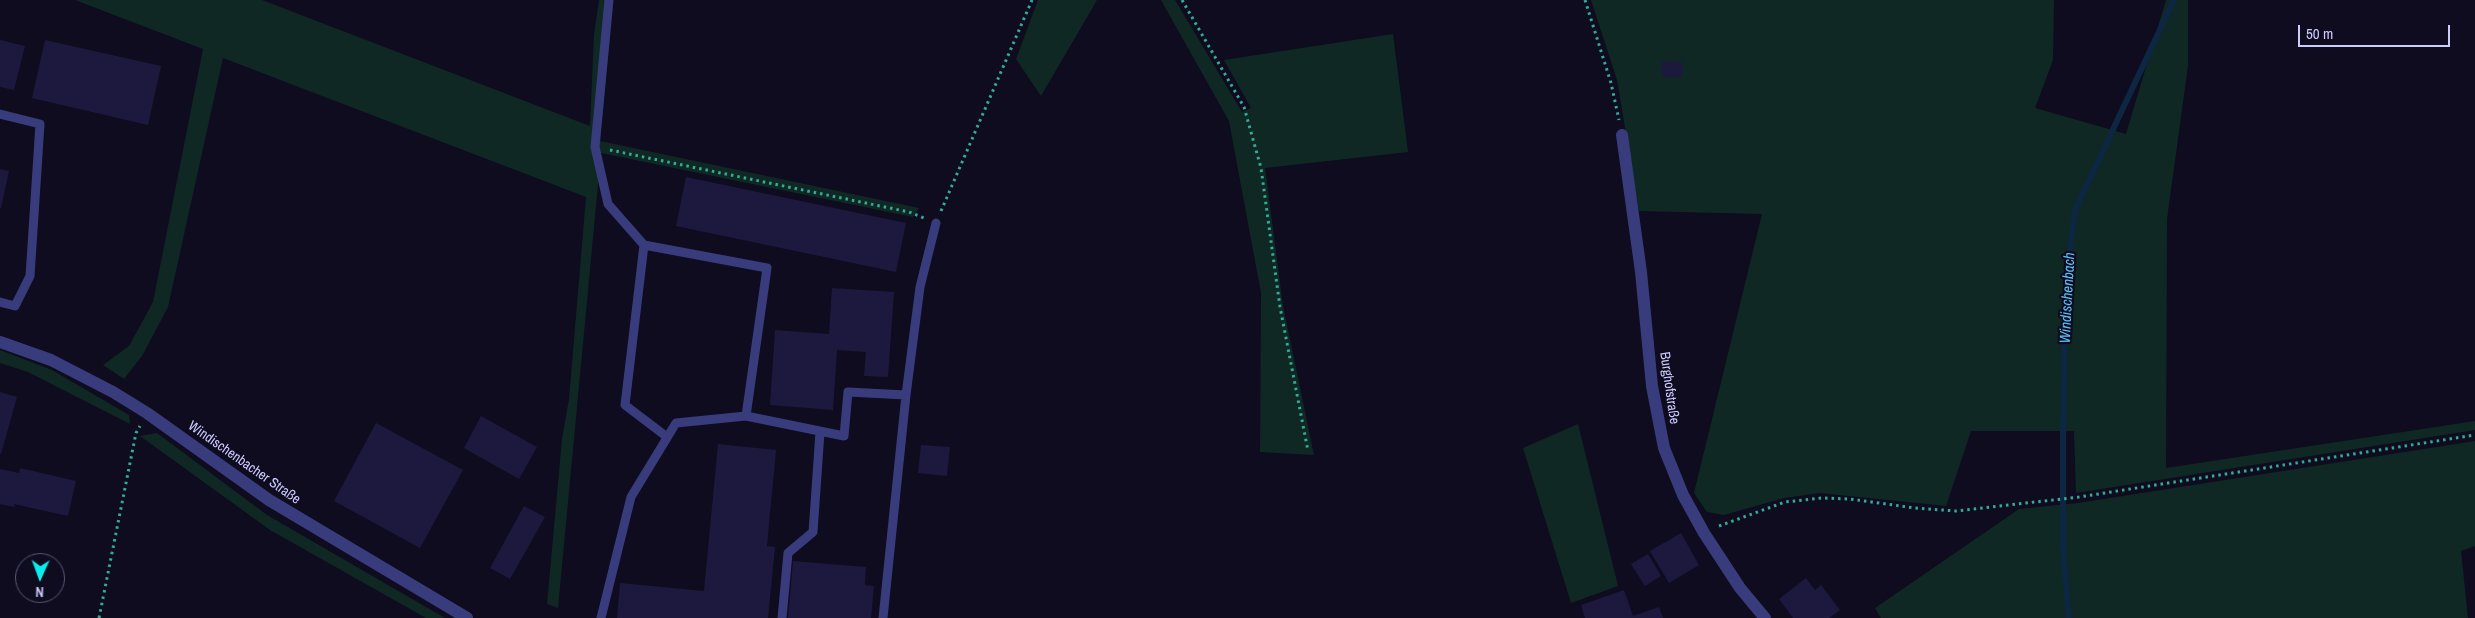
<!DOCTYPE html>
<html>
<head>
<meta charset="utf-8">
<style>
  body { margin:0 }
  #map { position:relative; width:2475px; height:618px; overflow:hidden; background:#0e0c1e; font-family:"Archivo Narrow",sans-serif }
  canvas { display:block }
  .north { position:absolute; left:15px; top:553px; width:50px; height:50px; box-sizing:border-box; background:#0e0c1e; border:1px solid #5a5878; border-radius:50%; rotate:182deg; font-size:14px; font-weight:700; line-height:20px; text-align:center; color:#cccbfe }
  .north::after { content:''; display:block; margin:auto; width:18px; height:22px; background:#06eeef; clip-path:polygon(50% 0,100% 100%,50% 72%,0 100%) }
  .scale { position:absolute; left:2298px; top:25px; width:152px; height:22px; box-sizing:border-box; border:2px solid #cccbfe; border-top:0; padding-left:6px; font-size:15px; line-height:18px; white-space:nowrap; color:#cccbfe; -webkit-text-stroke:4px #0e0c1e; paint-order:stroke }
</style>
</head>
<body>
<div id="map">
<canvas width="2475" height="618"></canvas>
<div class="north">N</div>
<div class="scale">50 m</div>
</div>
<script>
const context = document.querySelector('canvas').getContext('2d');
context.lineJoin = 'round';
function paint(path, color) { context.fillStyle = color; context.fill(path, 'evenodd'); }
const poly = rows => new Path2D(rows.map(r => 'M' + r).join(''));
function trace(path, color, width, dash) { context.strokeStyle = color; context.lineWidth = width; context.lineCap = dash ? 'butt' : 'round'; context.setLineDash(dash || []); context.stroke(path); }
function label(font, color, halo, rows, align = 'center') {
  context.font = font + ' "Archivo Narrow",sans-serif'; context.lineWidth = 4.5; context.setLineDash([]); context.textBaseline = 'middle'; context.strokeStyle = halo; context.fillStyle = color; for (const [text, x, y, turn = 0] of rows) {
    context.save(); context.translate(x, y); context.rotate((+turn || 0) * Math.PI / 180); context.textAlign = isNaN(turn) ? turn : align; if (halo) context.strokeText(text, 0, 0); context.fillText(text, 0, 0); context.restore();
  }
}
const green = poly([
  [75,0,262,0,590,126,594,35,599,0,613,0,600,141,919,208,913,217,601,153,558,608,547,604,562,439,569,399,586,197,223,58,168,307,142,356,124,379,103,365,129,346,153,302,203,49],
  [1038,0,1097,0,1041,96,1016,59],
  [1161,0,1175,0,1242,112,1251,108,1224,60,1393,34,1408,152,1265,168,1283,306,1314,455,1260,452,1261,293,1229,121],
  [1591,0,2054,0,2053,60,2035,108,2126,134,2166,0,2188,0,2188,66,2167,219,2166,468,2475,421,2475,430,2076,493,2074,431,1971,431,1946,506,1820,493,1784,498,1724,515,1707,512,1694,493,1762,214,1639,211,1617,80],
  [0,350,52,370,129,415,130,424,28,372,0,363],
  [1578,424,1618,586,1571,603,1523,448],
  [157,433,267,515,445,618,426,618,270,530,140,436],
  [2475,441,2475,546,2461,551,2468,618,1881,618,1875,608,2019,509,2078,503]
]);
const stream = poly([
  [2069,618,2063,550,2063,421,2066,282,2075,210,2174,0]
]);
const building = poly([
  [0,40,25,46,14,90,0,87],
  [45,40,161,66,148,125,32,98],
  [1662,61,1682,62,1682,77,1662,77],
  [0,169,9,171,1,208,0,208],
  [686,177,906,223,896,272,676,226],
  [832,288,894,292,888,377,864,376,866,352,837,350,833,410,770,405,775,330,829,334],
  [0,392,17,397,1,454,0,454],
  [481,416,537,447,519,479,464,448],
  [376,423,463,470,420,548,334,501],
  [718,444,776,450,767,546,775,547,768,618,617,618,620,583,704,591],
  [921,445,950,447,947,476,918,473],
  [20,468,76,481,68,516,14,504,14,507,0,504,0,469,19,473],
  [524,506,545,517,510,579,490,568],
  [1681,533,1699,565,1669,583,1650,551],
  [1648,554,1661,576,1645,586,1631,564],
  [793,561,866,567,865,585,874,586,871,618,788,618],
  [1806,578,1815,590,1821,585,1840,610,1829,618,1793,618,1779,599],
  [1624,590,1633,616,1659,607,1663,618,1585,618,1581,605]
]);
const path = poly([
  [1182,0,1244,107,1261,168,1280,307,1308,451],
  [1585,0,1611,83,1619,120],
  [610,150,909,212,924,218],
  [941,211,1032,0],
  [1719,526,1785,502,1822,498,1850,499,1915,508,1956,511,2079,497,2475,435],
  [99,618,136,433,140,426]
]);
const service = poly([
  [609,0,595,147,608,204,644,245,767,268,746,416,844,436,848,392,906,395],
  [0,114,40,124,30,276,15,306,0,302],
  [644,245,625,405,667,437],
  [601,618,631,497,676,423,746,416],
  [782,618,788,553,813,532,820,432],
  [883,618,906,395,920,287,936,223]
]);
const minor = poly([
  [1622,135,1641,272,1652,386,1664,448,1683,495,1704,533,1740,588,1765,618]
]);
const tertiary = poly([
  [0,342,51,360,113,392,147,413,269,500,467,618]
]);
const streetNames = [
  ["Burghofstraße",1669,388,82],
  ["Windischenbacher Straße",244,463,35]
];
const waterNames = [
  ["Windischenbach",2068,298,-87]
];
paint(green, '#102824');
trace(stream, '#0d2642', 6);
paint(building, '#1d193e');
trace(path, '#30ac99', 3, [2.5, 4]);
trace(service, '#383c7c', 9);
trace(minor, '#383c7c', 12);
trace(tertiary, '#383c7c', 12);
label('14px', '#cccbfe', '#0e0c1e', streetNames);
label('italic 15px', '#5bc1fb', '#0e0c1e', waterNames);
</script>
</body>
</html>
